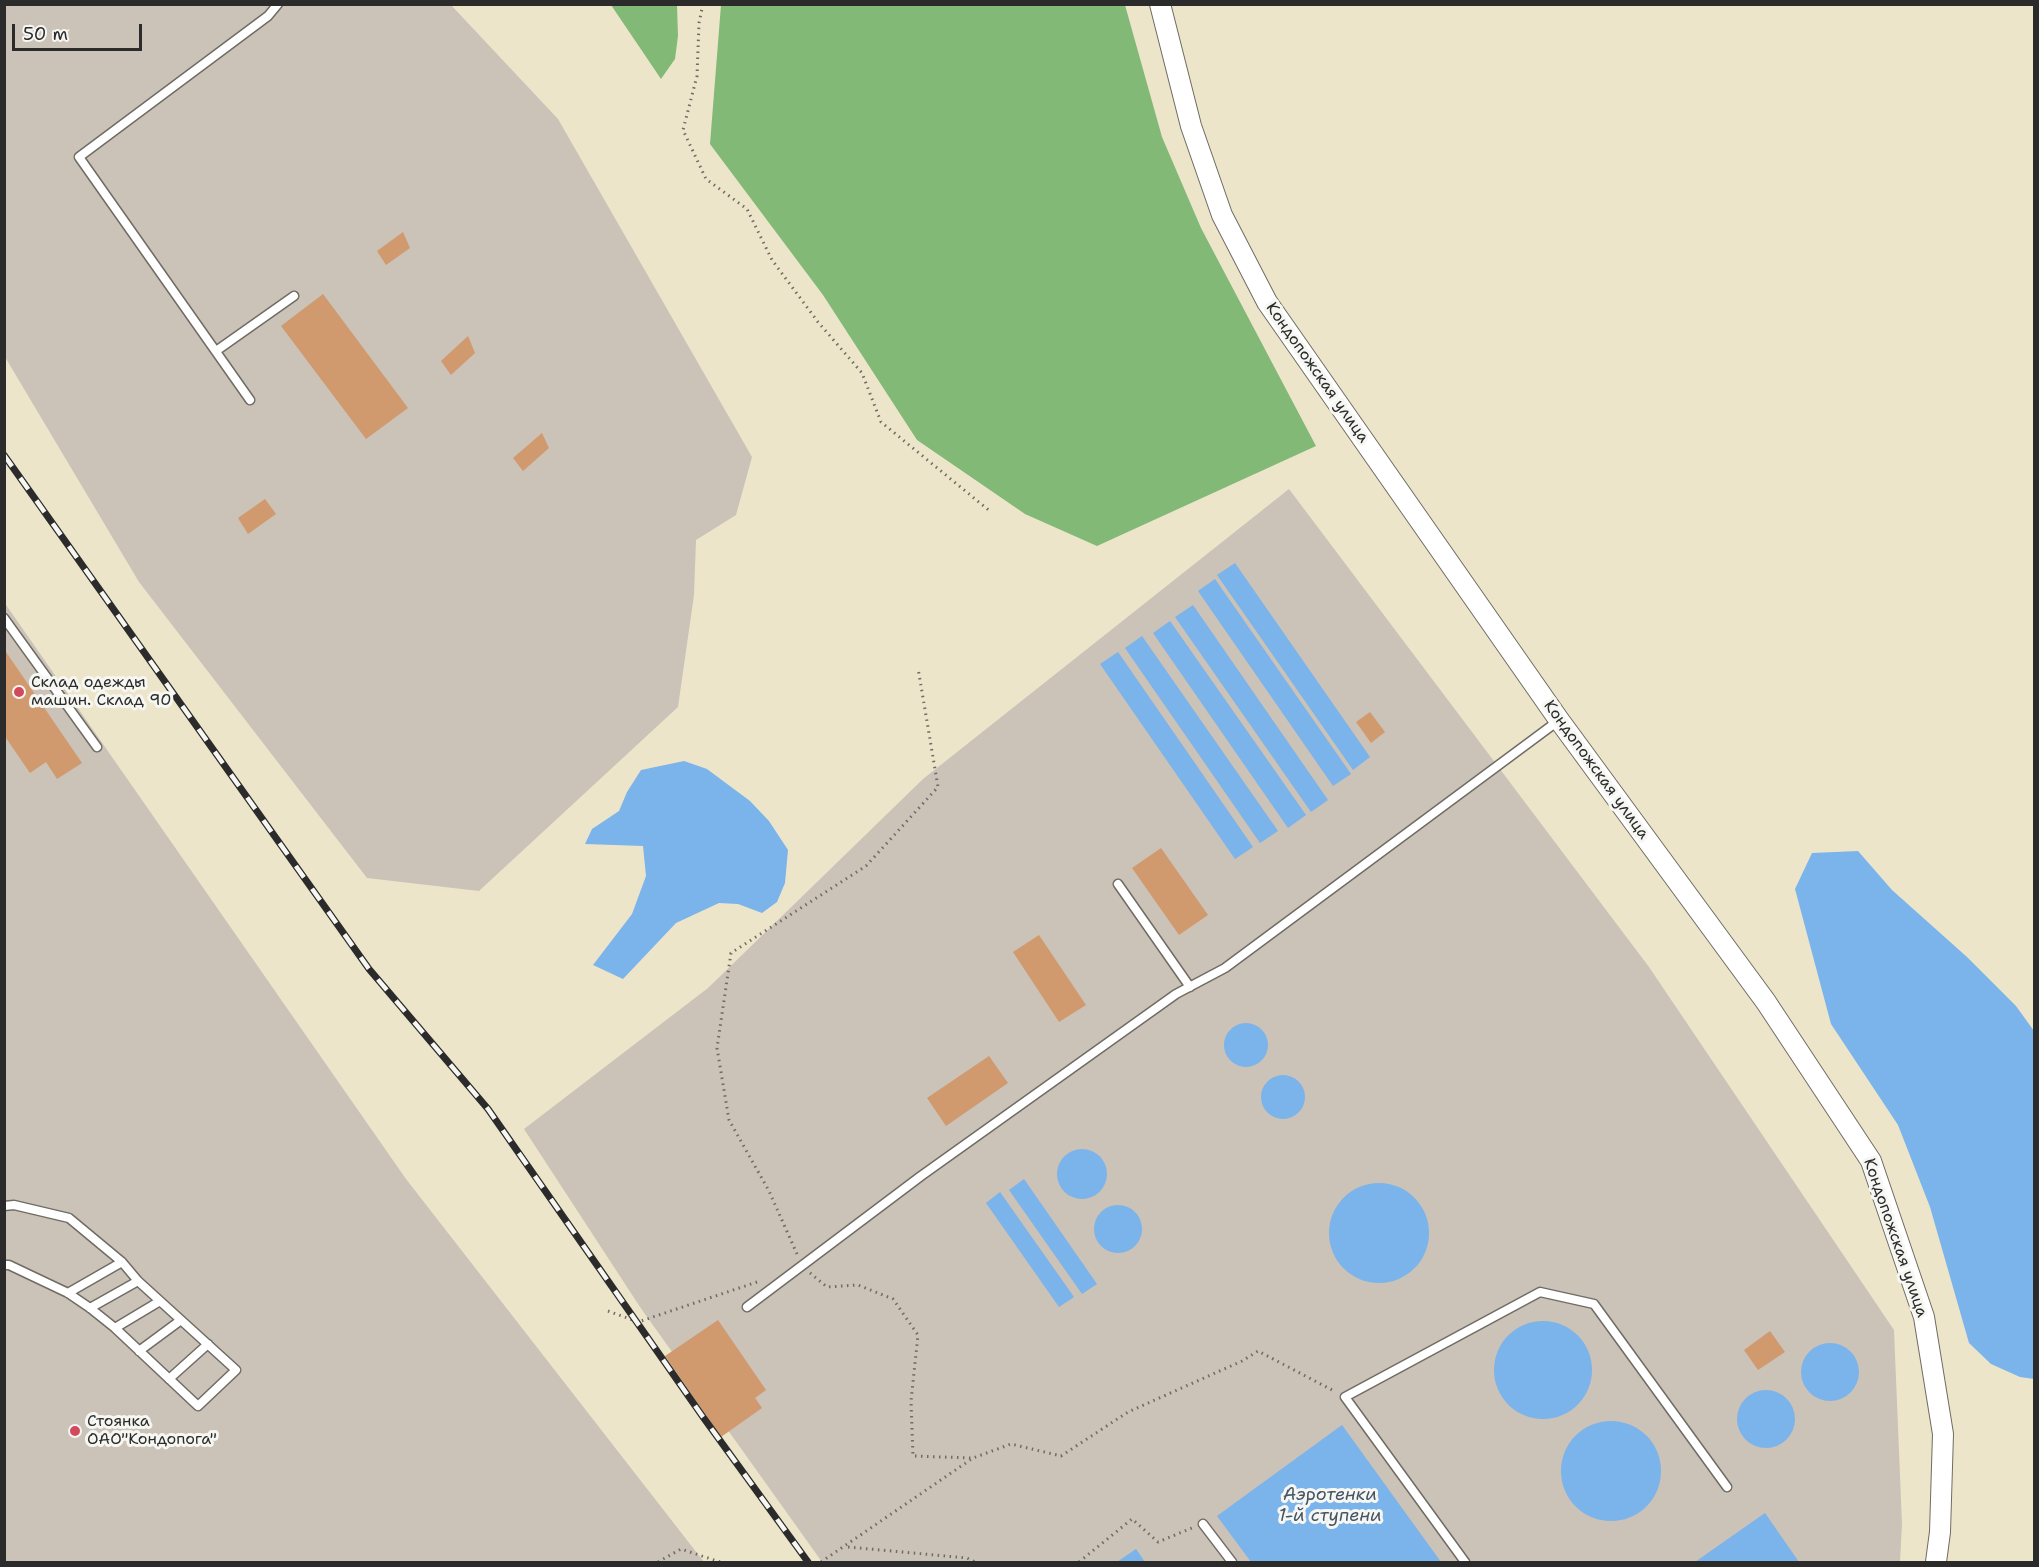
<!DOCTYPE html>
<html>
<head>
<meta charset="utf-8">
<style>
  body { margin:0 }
  #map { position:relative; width:2039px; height:1567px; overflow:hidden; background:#ede5ca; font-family:"Shantell Sans",sans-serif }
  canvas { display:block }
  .frame { position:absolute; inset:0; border:6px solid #2b2b2b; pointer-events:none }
  .scale { position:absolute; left:12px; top:24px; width:130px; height:27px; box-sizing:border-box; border:3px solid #2b2b2b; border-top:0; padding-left:8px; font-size:18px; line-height:21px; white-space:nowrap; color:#2b2b2b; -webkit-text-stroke:4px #f6f6f2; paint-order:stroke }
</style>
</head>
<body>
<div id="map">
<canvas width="2039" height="1567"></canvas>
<div class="frame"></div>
<div class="scale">50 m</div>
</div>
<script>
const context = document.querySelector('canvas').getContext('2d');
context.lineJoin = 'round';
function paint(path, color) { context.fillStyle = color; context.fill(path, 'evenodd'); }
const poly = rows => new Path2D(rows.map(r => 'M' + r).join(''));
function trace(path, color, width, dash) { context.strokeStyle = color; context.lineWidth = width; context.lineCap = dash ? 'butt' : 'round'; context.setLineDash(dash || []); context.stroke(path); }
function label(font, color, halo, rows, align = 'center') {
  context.font = font + ' "Shantell Sans",sans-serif'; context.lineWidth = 6; context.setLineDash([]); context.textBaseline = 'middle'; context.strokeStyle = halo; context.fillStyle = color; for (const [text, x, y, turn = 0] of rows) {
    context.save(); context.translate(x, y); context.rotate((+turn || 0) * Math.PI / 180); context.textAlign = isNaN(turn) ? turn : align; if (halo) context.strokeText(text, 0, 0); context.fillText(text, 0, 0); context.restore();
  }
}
const industrial = poly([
  [4,5,451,5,558,119,752,457,736,515,696,540,694,595,678,707,479,891,367,878,139,582,5,357],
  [1289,489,1649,967,1894,1330,1902,1524,1900,1562,822,1562,640,1307,524,1129,708,988,923,779],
  [4,602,406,1179,704,1562,5,1562]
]);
const forest = poly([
  [611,5,677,5,678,36,675,59,661,79],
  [721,5,1125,5,1162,137,1201,228,1316,446,1097,546,1025,514,917,440,823,295,710,144]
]);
const water = poly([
  [1235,563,1370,757,1353,770,1217,575],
  [1215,579,1351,774,1333,786,1198,591],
  [1193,605,1328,800,1311,812,1175,617],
  [1170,621,1306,815,1288,828,1153,633],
  [1142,636,1278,831,1260,843,1125,648],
  [1118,652,1253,847,1235,859,1100,664],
  [684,761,707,769,750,801,769,821,788,850,785,883,777,902,762,913,738,904,719,903,676,923,623,979,593,965,632,914,646,876,643,846,585,844,592,829,619,811,627,792,641,770],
  [1858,851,1892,890,1967,957,2016,1006,2034,1031,2034,1379,2020,1377,1991,1364,1969,1343,1930,1207,1898,1125,1831,1024,1795,889,1812,853],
  '1224 1045a22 22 0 1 1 44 0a22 22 0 1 1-44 0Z',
  '1261 1097a22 22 0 1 1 44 0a22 22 0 1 1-44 0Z',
  '1057 1174a25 25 0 1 1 50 0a25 25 0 1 1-50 0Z',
  [1024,1179,1097,1284,1082,1294,1009,1190],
  '1329 1233a50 50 0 1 1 100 0a50 50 0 1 1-100 0Z',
  [1000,1192,1074,1297,1059,1307,986,1203],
  '1094 1229a24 24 0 1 1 48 0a24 24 0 1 1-48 0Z',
  '1494 1370a49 49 0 1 1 98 0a49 49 0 1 1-98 0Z',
  '1801 1372a29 29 0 1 1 58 0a29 29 0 1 1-58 0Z',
  '1737 1419a29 29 0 1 1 58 0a29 29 0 1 1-58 0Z',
  '1561 1471a50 50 0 1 1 100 0a50 50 0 1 1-100 0Z',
  [1342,1425,1441,1562,1251,1562,1217,1516],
  [1765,1513,1799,1562,1695,1562],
  [1136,1549,1145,1562,1117,1562]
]);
const building = poly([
  [403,232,410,248,386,265,377,251],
  [323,294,408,408,366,439,281,326],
  [468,336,475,353,451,375,441,361],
  [542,433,549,448,523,471,513,458],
  [265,499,276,514,248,534,238,518],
  [4,649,82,763,57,779,46,762,30,773,4,735],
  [1370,712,1385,732,1371,743,1356,722],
  [1161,848,1208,915,1179,935,1132,868],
  [1039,935,1086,1005,1059,1022,1013,952],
  [989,1056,1008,1083,946,1126,927,1098],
  [718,1320,766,1390,755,1398,762,1408,721,1437,665,1356],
  [1770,1331,1785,1352,1758,1370,1744,1350]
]);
const path = poly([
  [703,4,699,23,697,76,683,130,706,179,747,209,772,260,818,322,862,373,881,422,991,512],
  [797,1254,769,1191,729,1120,717,1048,731,953,866,866,938,787,918,668],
  [810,1273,827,1287,858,1285,893,1299,918,1335,911,1401,913,1456,972,1458],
  [608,1311,638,1322,757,1282],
  [848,1547,967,1558,975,1562],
  [658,1562,681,1549,720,1562],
  [821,1562,973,1458,1011,1444,1061,1456,1128,1412,1242,1361,1258,1351,1334,1391],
  [1079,1562,1132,1519,1158,1542,1192,1528]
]);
const service = poly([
  [216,351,294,296],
  [250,400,79,157,268,16,278,4],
  [4,618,97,747],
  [1118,884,1190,987],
  [4,1206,14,1205,69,1218,122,1262,138,1281,236,1370,198,1406,115,1328,90,1308,68,1293,9,1265,4,1265],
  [68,1293,122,1262],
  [747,1307,921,1176,1176,994,1225,968,1558,721],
  [90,1308,138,1281],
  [115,1328,160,1301],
  [139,1351,181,1320],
  [169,1379,208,1344],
  [1203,1524,1232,1562],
  [1465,1562,1345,1397,1540,1292,1594,1304,1727,1487]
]);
const tertiary = poly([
  [1160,4,1191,126,1222,215,1267,302,1559,720,1766,1002,1871,1161,1924,1317,1943,1434,1940,1532,1936,1562]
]);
const rail = poly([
  [4,455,369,969,488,1109,703,1417,808,1562]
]);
const markers = [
  [19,692,6,"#d1495b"],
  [75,1431,6,"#d1495b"]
];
const streetNames = [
  ["Кондопожская улица",1317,373,55],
  ["Кондопожская улица",1596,770,54],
  ["Кондопожская улица",1895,1238,71]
];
const poiNames = [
  ["Склад одежды",31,683],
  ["машин. Склад 90",31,701],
  ["Стоянка",87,1422],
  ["ОАО\"Кондопога\"",87,1440]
];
const waterNames = [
  ["Аэротенки",1330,1495],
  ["1-й ступени",1330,1516]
];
paint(industrial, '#cbc2b8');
paint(forest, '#82b976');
paint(water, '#7bb3eb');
paint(building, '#d09a6e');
trace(service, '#6f6c63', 11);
trace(tertiary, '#6f6c63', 22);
trace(path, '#6f6c63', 3, [1.5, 4.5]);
trace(service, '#fff', 8);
trace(tertiary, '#fff', 20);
trace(rail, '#2b2b2b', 7);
trace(rail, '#f6f6f2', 4.5, [14]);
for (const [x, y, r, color] of markers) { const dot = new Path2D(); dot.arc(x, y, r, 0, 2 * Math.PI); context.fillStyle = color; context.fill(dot); trace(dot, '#f6f6f2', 2); }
label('16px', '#2b2b2b', '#f6f6f2', streetNames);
label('16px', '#2b2b2b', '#f6f6f2', poiNames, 'left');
label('italic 18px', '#435465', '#f6f6f2', waterNames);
</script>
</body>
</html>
